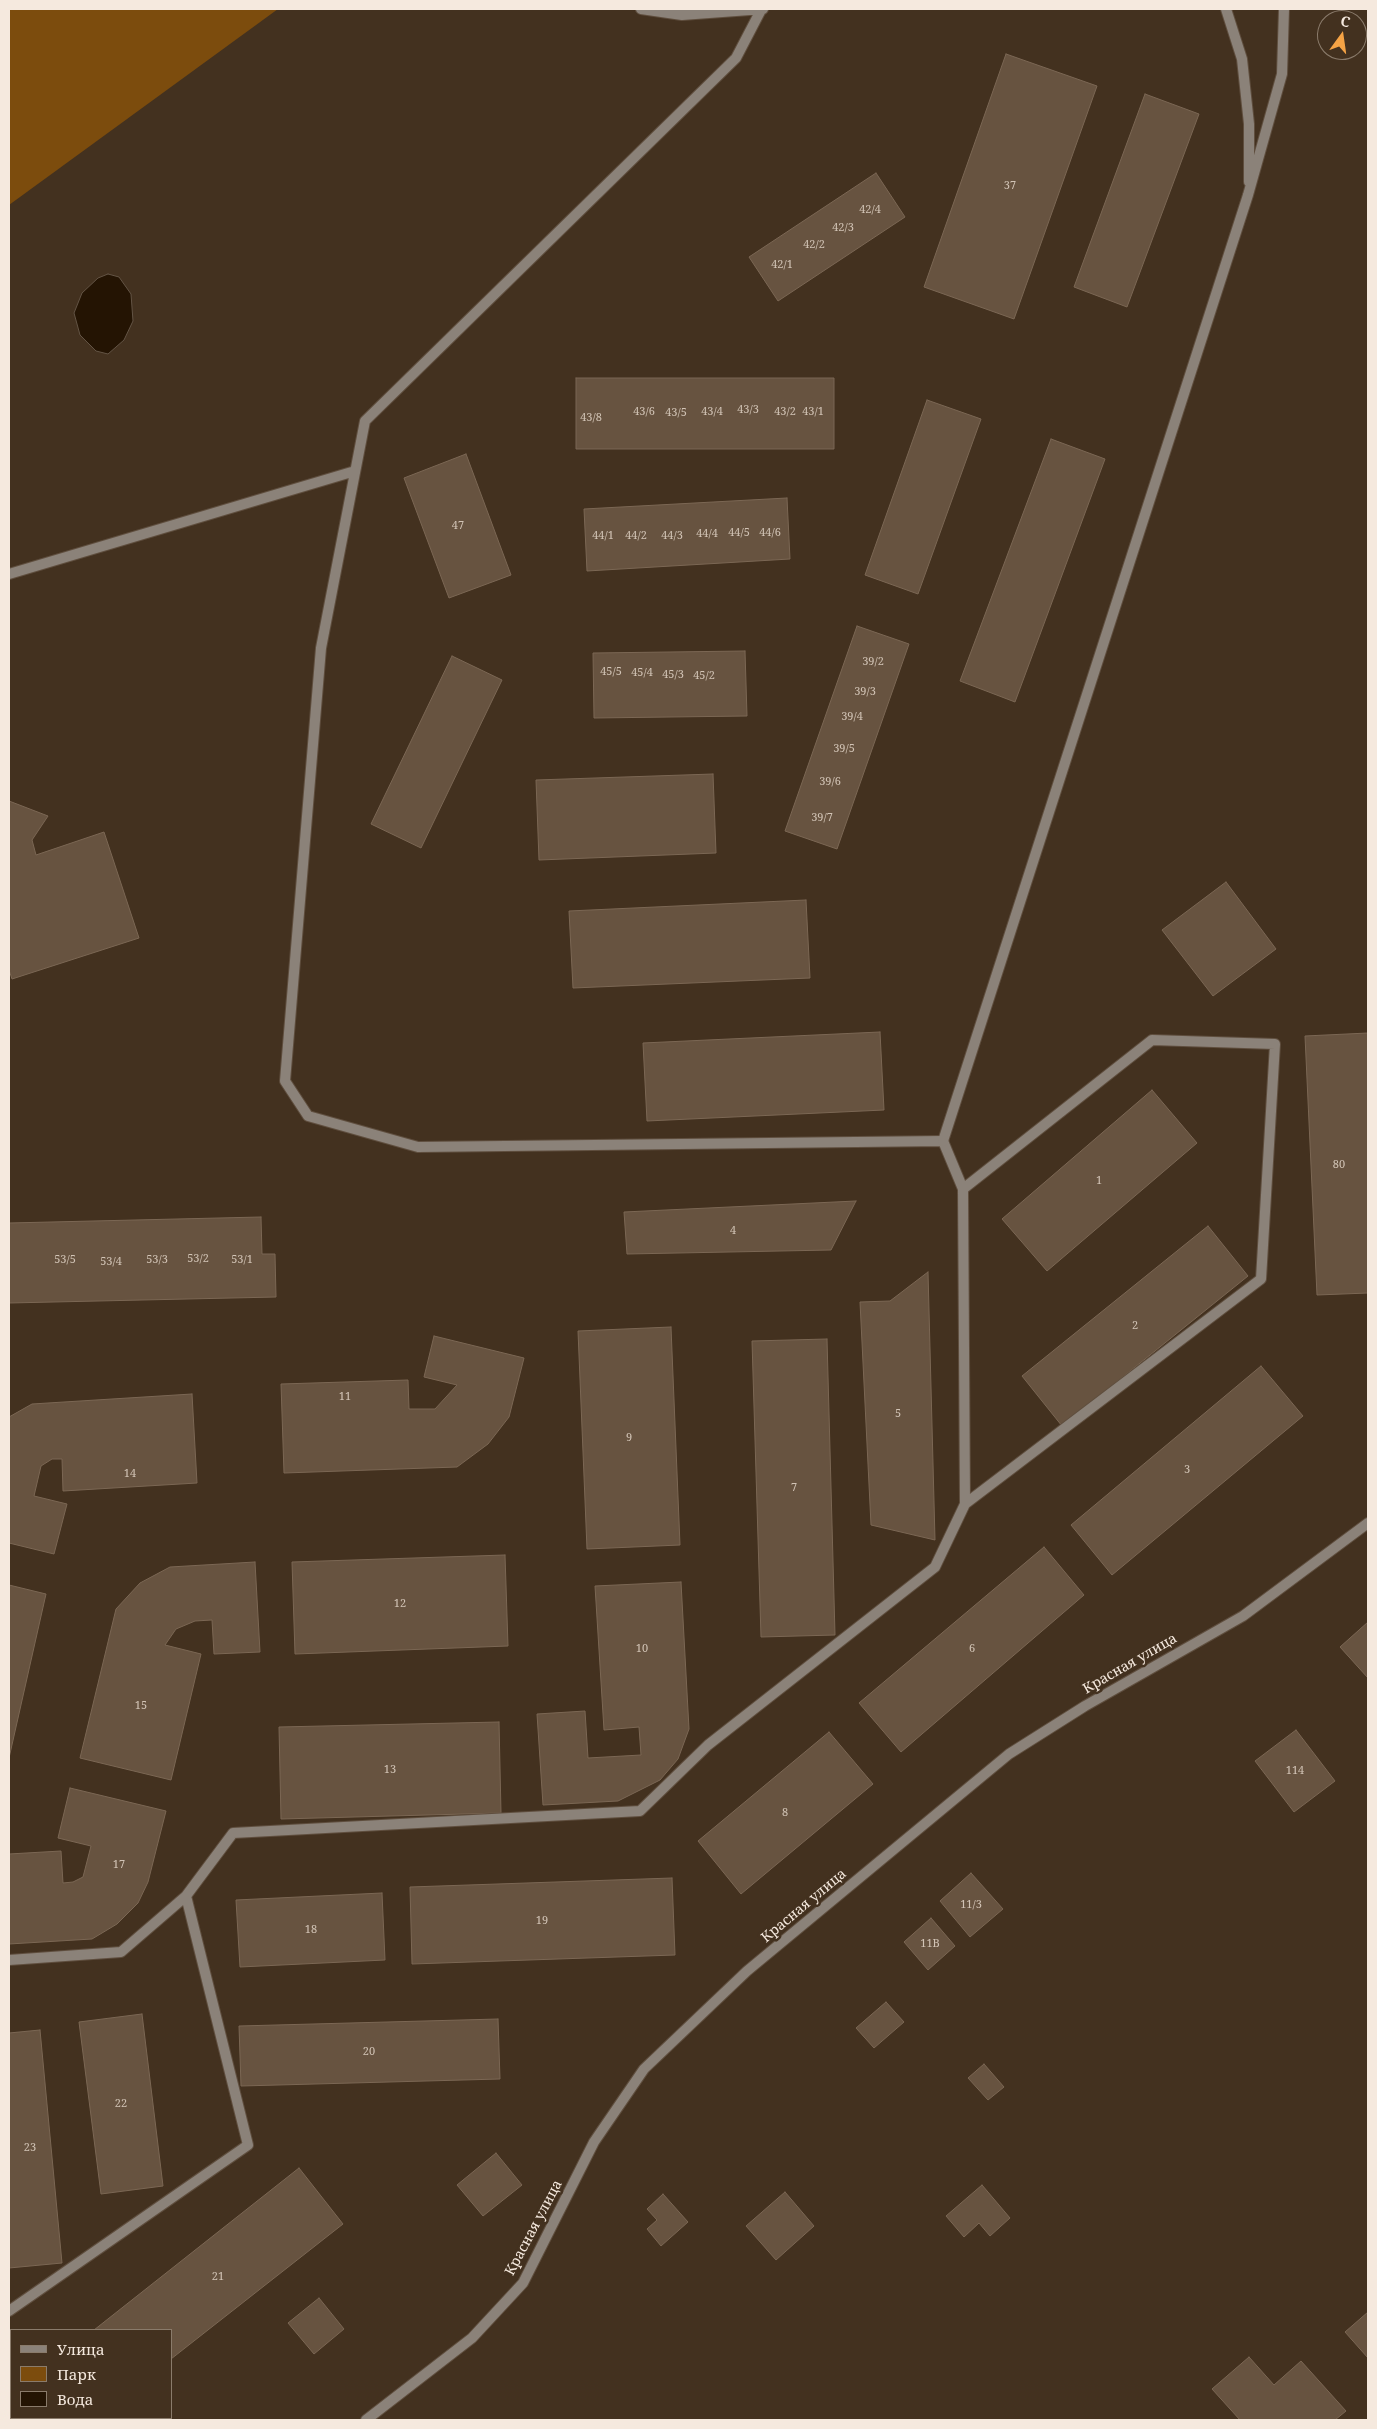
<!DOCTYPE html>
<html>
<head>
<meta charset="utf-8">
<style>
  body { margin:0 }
  #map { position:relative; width:1377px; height:2429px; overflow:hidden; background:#43311f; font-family:"Noto Serif",serif }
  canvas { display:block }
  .frame { position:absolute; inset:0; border:10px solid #f5e9de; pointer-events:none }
  .legend { position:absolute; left:10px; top:2329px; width:162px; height:90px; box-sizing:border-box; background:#43311f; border:1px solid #8a7b6b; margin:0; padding:6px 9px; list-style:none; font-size:15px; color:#f5e9de }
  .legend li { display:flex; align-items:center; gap:10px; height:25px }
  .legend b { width:25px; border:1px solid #8a7b6b }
  .north { position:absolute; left:1317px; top:10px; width:50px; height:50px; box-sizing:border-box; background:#43311f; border:1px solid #8a7b6b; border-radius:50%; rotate:14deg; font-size:14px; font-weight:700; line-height:20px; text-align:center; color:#f5e9de }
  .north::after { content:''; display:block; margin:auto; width:18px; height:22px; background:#f5a345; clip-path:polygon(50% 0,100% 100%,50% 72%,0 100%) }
</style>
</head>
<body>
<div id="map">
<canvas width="1377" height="2429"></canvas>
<div class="frame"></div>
<ul class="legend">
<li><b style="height:6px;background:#8b8279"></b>Улица</li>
<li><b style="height:14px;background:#7c4c0d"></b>Парк</li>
<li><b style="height:14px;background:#241403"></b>Вода</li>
</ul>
<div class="north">С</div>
</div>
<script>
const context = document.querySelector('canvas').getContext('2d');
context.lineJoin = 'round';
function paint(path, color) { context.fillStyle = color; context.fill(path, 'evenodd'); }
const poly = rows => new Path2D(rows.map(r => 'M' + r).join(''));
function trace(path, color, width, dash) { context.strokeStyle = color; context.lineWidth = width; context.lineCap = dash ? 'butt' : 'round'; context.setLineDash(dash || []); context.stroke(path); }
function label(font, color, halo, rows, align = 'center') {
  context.font = font + ' "Noto Serif",serif'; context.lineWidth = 5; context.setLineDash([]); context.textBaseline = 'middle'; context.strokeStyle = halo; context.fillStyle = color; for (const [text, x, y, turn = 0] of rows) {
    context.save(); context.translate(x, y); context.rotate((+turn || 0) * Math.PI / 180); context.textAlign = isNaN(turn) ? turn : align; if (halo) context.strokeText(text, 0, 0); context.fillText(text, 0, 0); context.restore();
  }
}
const green = poly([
  [9,9,278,9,9,205]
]);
const water = poly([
  [108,274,119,277,131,294,133,321,124,340,108,354,96,351,80,335,74,313,82,293,98,278,108,274]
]);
const building = poly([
  [1006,54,1097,86,1014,319,924,287,1006,54],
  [1145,94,1199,114,1127,307,1074,287,1145,94],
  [876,173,905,217,778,301,749,257,876,173],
  [576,378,834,378,834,449,576,449,576,378],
  [927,400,981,419,918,594,865,575,927,400],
  [1051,439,1105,459,1015,702,960,681,1051,439],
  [466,454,511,575,449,598,404,478,466,454],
  [787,498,790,559,587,571,584,509,787,498],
  [857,626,909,644,837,849,785,831,857,626],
  [745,651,747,716,594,718,593,653,745,651],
  [452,656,502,680,421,848,371,824,452,656],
  [713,774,716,853,539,860,536,780,713,774],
  [9,801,48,816,32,840,36,855,104,832,139,938,12,979,9,970,9,801],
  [1226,882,1276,949,1213,996,1162,930,1226,882],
  [806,900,810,978,573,988,569,911,806,900],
  [880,1032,884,1110,647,1121,643,1043,880,1032],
  [1368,1033,1368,1293,1317,1295,1305,1036,1368,1033],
  [1152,1090,1197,1143,1047,1271,1002,1219,1152,1090],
  [856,1201,831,1250,627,1254,624,1212,856,1201],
  [261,1217,262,1254,275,1254,276,1297,9,1303,9,1223,261,1217],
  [1208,1226,1248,1276,1062,1426,1022,1376,1208,1226],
  [928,1272,935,1540,871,1525,860,1302,890,1301,928,1272],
  [671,1327,680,1545,587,1549,578,1331,671,1327],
  [434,1336,524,1358,509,1417,488,1444,457,1467,284,1473,281,1384,408,1380,409,1409,435,1409,457,1385,424,1377,434,1336],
  [827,1339,835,1635,761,1637,752,1341,827,1339],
  [1261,1366,1303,1416,1112,1575,1071,1525,1261,1366],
  [192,1394,197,1483,63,1491,62,1459,52,1459,41,1466,34,1496,67,1504,54,1554,9,1543,9,1417,32,1404,192,1394],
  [1044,1547,1084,1595,901,1752,859,1703,1044,1547],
  [505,1555,508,1646,295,1654,292,1562,505,1555],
  [255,1562,260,1652,214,1654,212,1620,195,1621,176,1629,165,1645,201,1654,171,1780,80,1758,116,1609,140,1583,170,1567,255,1562],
  [681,1582,689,1729,678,1759,660,1780,618,1801,543,1805,537,1714,585,1711,588,1758,641,1755,639,1727,604,1730,595,1586,681,1582],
  [9,1585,46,1594,9,1758,9,1585],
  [1368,1622,1368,1678,1340,1647,1368,1622],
  [499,1722,501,1813,281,1819,279,1727,499,1722],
  [1296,1730,1335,1781,1294,1812,1255,1761,1296,1730],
  [829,1732,873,1784,741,1894,698,1841,829,1732],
  [70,1788,166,1811,148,1882,138,1903,117,1924,92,1939,9,1944,9,1854,61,1851,63,1883,73,1882,83,1877,91,1846,58,1838,70,1788],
  [971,1873,1003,1909,970,1937,940,1901,971,1873],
  [672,1878,675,1955,412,1964,410,1887,672,1878],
  [382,1893,385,1960,240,1967,236,1900,382,1893],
  [931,1918,955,1946,928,1970,904,1942,931,1918],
  [886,2002,904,2022,874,2048,856,2028,886,2002],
  [142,2014,163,2186,101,2194,79,2022,142,2014],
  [498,2019,500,2079,241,2086,239,2026,498,2019],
  [40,2030,62,2263,9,2268,9,2033,40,2030],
  [984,2064,1004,2087,988,2100,968,2078,984,2064],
  [496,2153,522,2185,483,2216,457,2185,496,2153],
  [299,2168,343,2224,171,2359,171,2330,94,2330,299,2168],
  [982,2185,1010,2218,990,2236,979,2223,964,2237,946,2216,982,2185],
  [785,2192,814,2226,776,2260,746,2226,785,2192],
  [663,2194,688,2222,661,2246,647,2229,657,2220,647,2209,663,2194],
  [319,2298,344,2329,314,2354,288,2323,319,2298],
  [1368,2312,1368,2358,1345,2332,1368,2312],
  [1249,2357,1274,2385,1301,2361,1346,2411,1335,2420,1240,2420,1212,2389,1249,2357],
  [11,2405,11,2418,101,2418,98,2420,9,2420,9,2407,11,2405]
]);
const lane = poly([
  [641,9,682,15,763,9],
  [9,574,355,471],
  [963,1189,1152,1040,1275,1044,1261,1279,965,1504],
  [9,1960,121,1952,186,1896,233,1833,640,1811,708,1745,935,1567,965,1504,963,1189,943,1141,418,1147,308,1116,285,1081,321,648,365,421,736,58,761,10],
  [9,2311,248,2145,186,1896]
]);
const street = poly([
  [1226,9,1242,59,1249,124,1249,182],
  [943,1141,1248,195,1282,74,1284,9],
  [366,2420,472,2338,523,2283,594,2142,644,2069,747,1971,1009,1754,1085,1706,1243,1616,1368,1523]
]);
const numberNames = [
  ["37",1010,186],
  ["42/4",870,210],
  ["42/3",843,228],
  ["42/2",814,245],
  ["42/1",782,265],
  ["43/3",748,410],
  ["43/6",644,412],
  ["43/4",712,412],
  ["43/2",785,412],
  ["43/1",813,412],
  ["43/5",676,413],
  ["43/8",591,418],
  ["47",458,526],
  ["44/5",739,533],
  ["44/6",770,533],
  ["44/4",707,534],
  ["44/1",603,536],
  ["44/2",636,536],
  ["44/3",672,536],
  ["39/2",873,662],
  ["45/5",611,672],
  ["45/4",642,673],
  ["45/3",673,675],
  ["45/2",704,676],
  ["39/3",865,692],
  ["39/4",852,717],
  ["39/5",844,749],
  ["39/6",830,782],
  ["39/7",822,818],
  ["80",1339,1165],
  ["1",1099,1181],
  ["4",733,1231],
  ["53/2",198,1259],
  ["53/5",65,1260],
  ["53/3",157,1260],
  ["53/1",242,1260],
  ["53/4",111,1262],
  ["2",1135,1326],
  ["11",345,1397],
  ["5",898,1414],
  ["9",629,1438],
  ["3",1187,1470],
  ["14",130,1474],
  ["7",794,1488],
  ["12",400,1604],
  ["10",642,1649],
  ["6",972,1649],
  ["15",141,1706],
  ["13",390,1770],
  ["114",1295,1771],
  ["8",785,1813],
  ["17",119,1865],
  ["11/3",971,1905],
  ["19",542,1921],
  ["18",311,1930],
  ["11В",930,1944],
  ["20",369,2052],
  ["22",121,2104],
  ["23",30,2148],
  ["21",218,2277]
];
const streetNames = [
  ["Красная улица",1130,1664,-30],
  ["Красная улица",804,1906,-40],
  ["Красная улица",534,2228,-62]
];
paint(green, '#7c4c0d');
paint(water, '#241403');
trace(water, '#635445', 1);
paint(building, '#675340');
trace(building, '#7b6754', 1);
trace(lane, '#5f4e3e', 12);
trace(street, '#5f4e3e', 12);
trace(lane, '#8b8279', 10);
trace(street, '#8b8279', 10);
label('11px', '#d2c4b6', null, numberNames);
label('14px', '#f5e9de', '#43311f', streetNames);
</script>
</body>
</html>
